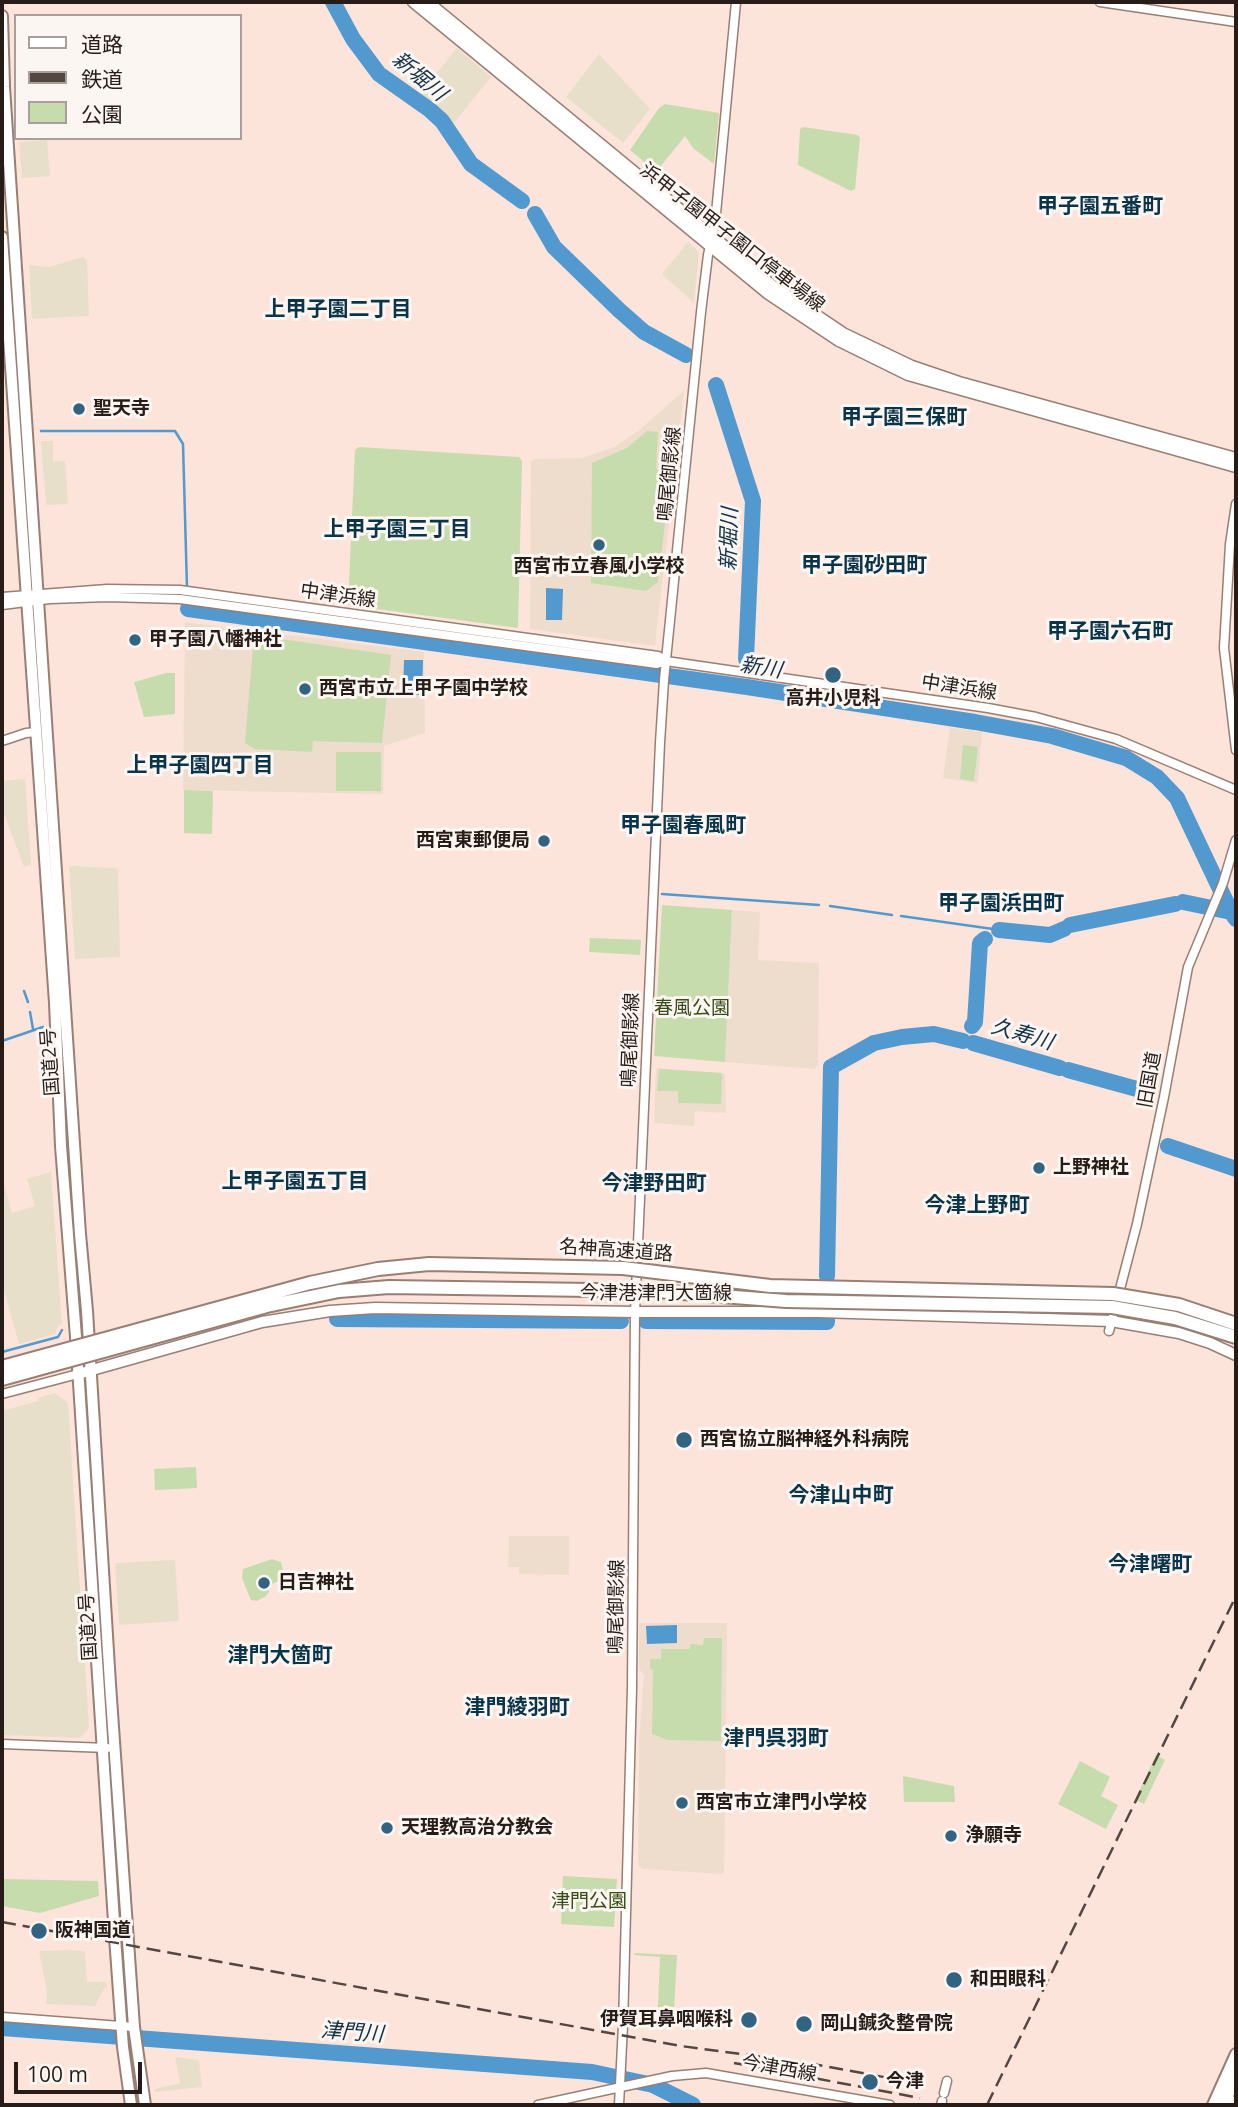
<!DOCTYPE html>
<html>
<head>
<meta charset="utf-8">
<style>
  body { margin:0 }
  #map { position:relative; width:1238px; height:2107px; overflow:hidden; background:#fce4da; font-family:"Open Sans","Noto Sans JP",sans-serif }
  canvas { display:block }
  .frame { position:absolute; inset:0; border:4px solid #271c18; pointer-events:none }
  .legend { position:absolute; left:14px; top:14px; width:228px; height:126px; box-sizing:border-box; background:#fcf6f3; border:2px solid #a79f9b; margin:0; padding:9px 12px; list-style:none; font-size:21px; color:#271c18 }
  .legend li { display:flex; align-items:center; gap:14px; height:35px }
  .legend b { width:35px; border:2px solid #a79f9b }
  .scale { position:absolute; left:14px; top:2062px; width:128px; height:32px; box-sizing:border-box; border:4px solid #271c18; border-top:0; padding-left:9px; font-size:21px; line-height:24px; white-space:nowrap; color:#271c18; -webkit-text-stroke:5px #fcf6f3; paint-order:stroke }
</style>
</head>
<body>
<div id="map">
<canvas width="1238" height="2107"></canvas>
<div class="frame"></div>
<ul class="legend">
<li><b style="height:9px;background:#fff"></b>道路</li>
<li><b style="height:9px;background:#544641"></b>鉄道</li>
<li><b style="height:19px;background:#c6dcad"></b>公園</li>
</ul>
<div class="scale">100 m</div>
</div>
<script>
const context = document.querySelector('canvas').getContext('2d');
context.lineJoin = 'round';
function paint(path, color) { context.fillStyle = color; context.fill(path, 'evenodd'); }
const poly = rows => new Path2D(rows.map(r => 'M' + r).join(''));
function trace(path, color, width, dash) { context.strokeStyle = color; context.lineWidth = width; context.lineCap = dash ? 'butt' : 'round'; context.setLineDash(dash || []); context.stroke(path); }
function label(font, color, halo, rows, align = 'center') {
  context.font = font + ' "Open Sans","Noto Sans JP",sans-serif'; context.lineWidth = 6; context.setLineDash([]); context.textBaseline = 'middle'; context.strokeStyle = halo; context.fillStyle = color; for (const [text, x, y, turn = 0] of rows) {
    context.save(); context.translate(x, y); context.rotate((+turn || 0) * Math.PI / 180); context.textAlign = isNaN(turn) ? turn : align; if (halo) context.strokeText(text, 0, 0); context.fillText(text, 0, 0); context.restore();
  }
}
const commercial = poly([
  [457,48,491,77,453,124,419,95],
  [599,54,650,109,623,143,566,97],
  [47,140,50,176,22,178,19,142],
  [688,242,699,252,694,303,662,274],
  [83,257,87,261,89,316,32,319,29,265,49,267],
  [41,441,53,441,53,462,65,461,68,504,46,505],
  [25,779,31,865,24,867,2,808,2,781],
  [69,866,116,868,118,871,120,957,75,959],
  [51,1172,62,1325,58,1326,55,1334,19,1344,2,1283,2,1186,4,1185,12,1213,35,1206,27,1179],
  [55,1393,68,1403,89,1728,80,1738,2,1735,2,1411,38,1401,38,1398],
  [175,1560,179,1621,119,1625,115,1563],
  [70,1950,85,1951,87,1982,106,1982,107,1989,105,1987,95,2006,46,2004,47,1991,39,1951],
  [175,2057,199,2060,202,2087,155,2092,155,2089,180,2083]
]);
const education = poly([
  [684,391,655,646,530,629,531,461,535,459,582,458,614,447,638,431],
  [185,622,424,652,425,733,384,746,383,794,183,790],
  [950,728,982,732,978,783,943,778],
  [732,910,760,912,758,960,819,963,818,1065,814,1069,725,1062],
  [656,1068,723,1073,725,1075,726,1113,695,1111,694,1126,654,1123],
  [509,1536,569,1536,569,1575,519,1574,519,1567,508,1567],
  [639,1623,727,1623,724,1872,722,1874,643,1869,638,1865,639,1741,644,1675,639,1669]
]);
const green = poly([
  [665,104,719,113,714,164,693,148,685,136,656,172,630,150,659,108],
  [803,127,858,135,860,138,855,189,851,191,798,165,800,129],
  [647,431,658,432,656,469,671,472,658,582,646,591,591,583,592,463,627,448],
  [359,447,519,457,522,461,518,628,348,605,355,450],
  [254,635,391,655,382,743,313,741,312,752,255,749,245,743],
  [166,673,175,673,175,714,144,717,134,682],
  [963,745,978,747,974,781,960,779],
  [336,752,381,752,381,791,336,791],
  [184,790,213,791,212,834,184,833],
  [662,905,732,910,725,1062,654,1056],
  [590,938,641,940,640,955,589,952],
  [659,1069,722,1073,721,1104,678,1103,678,1091,657,1091],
  [196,1467,197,1488,155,1490,154,1469],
  [272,1559,281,1562,284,1575,281,1580,267,1586,269,1592,266,1596,257,1601,251,1600,242,1578,243,1569],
  [704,1638,722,1638,721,1741,668,1740,652,1734,653,1670,650,1669,650,1659,661,1659,661,1649,690,1649,691,1644,703,1645],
  [1156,1755,1165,1760,1144,1804,1135,1800],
  [1080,1761,1110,1777,1101,1796,1118,1805,1106,1829,1058,1804],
  [903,1776,954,1786,955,1802,904,1802],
  [563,1876,617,1879,614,1927,561,1924],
  [2,1879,98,1881,99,1896,40,1913,2,1906],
  [635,1953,677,1955,673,2030,657,2027,660,1957,634,1955]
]);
const water = poly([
  [546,588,563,589,562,620,546,620],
  [404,660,423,660,422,695,403,694],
  [677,1625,677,1643,647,1644,646,1626]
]);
const stream = poly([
  [41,431,175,431,183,444,187,588],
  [662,894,819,905],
  [830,906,892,915],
  [901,916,993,929],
  [24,991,28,1002],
  [30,1012,33,1029],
  [2,1041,43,1027],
  [2,1352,58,1337,62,1330]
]);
const river = poly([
  [333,2,353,39,379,74,430,110,442,121,471,164,522,201],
  [535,214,554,247,619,310,644,332,686,355],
  [716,385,753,501,746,659],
  [188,609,747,687,975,722,1052,736,1126,758,1157,777,1177,798,1231,912,1236,919],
  [1183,902,1231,912],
  [1070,925,1175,904],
  [999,930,1050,935,1064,929],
  [972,1026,975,1022,980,943,985,939],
  [973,1043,1060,1068],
  [1068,1070,1144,1091],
  [1168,1146,1236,1169],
  [827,1276,831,1067,874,1043,902,1037,934,1034,963,1041],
  [337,1319,621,1321],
  [646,1321,827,1322,827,1320],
  [2,2028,592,2072,653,2085,693,2105]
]);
const tertiary = poly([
  [1100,2,1236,22],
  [1236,504,1230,544,1224,648,1236,750],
  [2,597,107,589,180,590,658,656,666,661,988,708,1036,717,1116,739,1236,790],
  [2,605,50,599,107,597,180,599,657,664,666,661],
  [2,741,26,733,36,732],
  [1109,1331,1137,1224,1164,1097,1188,967,1223,883,1236,840],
  [2,1394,78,1374],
  [2,1744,107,1748],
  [2,2017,134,2027],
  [944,2093,947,2081],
  [538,2105,672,2076,706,2073,890,2105],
  [619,2105,623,2025,632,1688,635,1312,660,743,664,680,701,312,708,255,715,224,736,2],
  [941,2105,942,2101]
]);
const secondary = poly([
  [413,2,767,293,839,341,908,375,1236,467],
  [428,2,773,286,843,333,912,366,959,382,1236,458],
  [78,1374,262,1322,330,1311,375,1308,635,1312,819,1312,1111,1321,1179,1333,1210,1343,1236,1355]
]);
const trunk = poly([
  [2,16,4,87,80,1234,87,1311,110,1684,134,2027,145,2105],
  [2,237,55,1003,61,1146,76,1337,115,1937,123,2047,131,2105],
  [1213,2105,1236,2054]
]);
const motorway = poly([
  [1223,2105,1236,2074],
  [1235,2105,1236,2102]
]);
const rail = poly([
  [2,1922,681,2046,807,2063,922,2084],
  [734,2063,920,2098],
  [987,2105,1236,1596]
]);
const motorwayBridge = poly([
  [2,1367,310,1283,378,1269,429,1264,623,1268,770,1286,1113,1294,1179,1305,1236,1324],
  [2,1379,267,1306,339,1291,389,1287,657,1291,786,1301,1112,1307,1175,1318,1236,1337]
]);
const markers = [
  [79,409,7,"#326381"],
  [599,545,7,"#326381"],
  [135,640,7,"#326381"],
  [833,675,9,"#326381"],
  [305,689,7,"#326381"],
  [544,841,7,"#326381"],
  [1039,1168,7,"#326381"],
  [684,1440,9,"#326381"],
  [264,1583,7,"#326381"],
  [682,1803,7,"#326381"],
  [387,1828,7,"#326381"],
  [951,1836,7,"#326381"],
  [39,1931,9,"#326381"],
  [954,1980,9,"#326381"],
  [749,2020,9,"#326381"],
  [804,2024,9,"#326381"],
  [870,2082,9,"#326381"]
];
const streetNames = [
  ["浜甲子園甲子園口停車場線",732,238,38],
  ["鳴尾御影線",670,474,-84],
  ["中津浜線",338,596,8],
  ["中津浜線",959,688,9],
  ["鳴尾御影線",631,1040,-88],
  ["国道2号",51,1062,-94],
  ["旧国道",1150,1080,-80],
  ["名神高速道路",616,1251,4],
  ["今津港津門大箇線",656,1294],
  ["鳴尾御影線",617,1607,-89],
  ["国道2号",89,1627,-93],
  ["今津西線",779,2069,10]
];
const poiNames = [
  ["聖天寺",93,409],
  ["西宮市立春風小学校",599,567,"center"],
  ["甲子園八幡神社",149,640],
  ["西宮市立上甲子園中学校",319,689],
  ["高井小児科",833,699,"center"],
  ["西宮東郵便局",530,841,"right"],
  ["上野神社",1053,1168],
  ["西宮協立脳神経外科病院",700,1440],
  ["日吉神社",278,1583],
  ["西宮市立津門小学校",696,1803],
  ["天理教高治分教会",401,1828],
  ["浄願寺",965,1836],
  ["阪神国道",55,1931],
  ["和田眼科",970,1980],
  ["伊賀耳鼻咽喉科",733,2020,"right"],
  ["岡山鍼灸整骨院",820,2024],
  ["今津",886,2082]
];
const parkNames = [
  ["春風公園",692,1009],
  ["津門公園",589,1902]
];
const waterNames = [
  ["新堀川",419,77,40],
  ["新堀川",730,539,-88],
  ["新川",761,668,9],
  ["久寿川",1022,1035,16],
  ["津門川",352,2033,4]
];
const neighbourhoodNames = [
  ["甲子園五番町",1100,207],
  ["上甲子園二丁目",338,310],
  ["甲子園三保町",904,418],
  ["上甲子園三丁目",397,530],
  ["甲子園砂田町",864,566],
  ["甲子園六石町",1110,632],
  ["上甲子園四丁目",200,766],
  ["甲子園春風町",683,826],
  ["甲子園浜田町",1001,904],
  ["上甲子園五丁目",295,1182],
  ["今津野田町",654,1184],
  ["今津上野町",977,1206],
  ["今津山中町",841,1496],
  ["今津曙町",1150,1565],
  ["津門大箇町",280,1656],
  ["津門綾羽町",517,1708],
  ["津門呉羽町",776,1739]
];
paint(commercial, '#e8dfca');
paint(education, '#edc');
paint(green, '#c6dcad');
paint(water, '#5199cf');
trace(stream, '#5199cf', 2.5);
trace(river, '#5199cf', 16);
trace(tertiary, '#997e73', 11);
trace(secondary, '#997e73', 13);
trace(trunk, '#997e73', 14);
trace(motorway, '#997e73', 16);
trace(tertiary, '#fff', 8);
trace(secondary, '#fff', 10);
trace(trunk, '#fff', 10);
trace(motorway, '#fff', 12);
trace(rail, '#544641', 2.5, [14, 7]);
trace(motorwayBridge, '#997e73', 16, []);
trace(motorwayBridge, '#fff', 12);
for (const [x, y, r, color] of markers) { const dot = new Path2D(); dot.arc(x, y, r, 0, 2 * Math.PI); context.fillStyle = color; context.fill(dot); trace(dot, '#fcf6f3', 2.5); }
label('19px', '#271c18', '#fcf6f3', streetNames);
label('bold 19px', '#271c18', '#fcf6f3', poiNames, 'left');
label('19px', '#364b15', '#fcf6f3', parkNames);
label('italic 21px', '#123148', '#fcf6f3', waterNames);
label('bold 21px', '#0a344a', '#fcf6f3', neighbourhoodNames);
</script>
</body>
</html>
